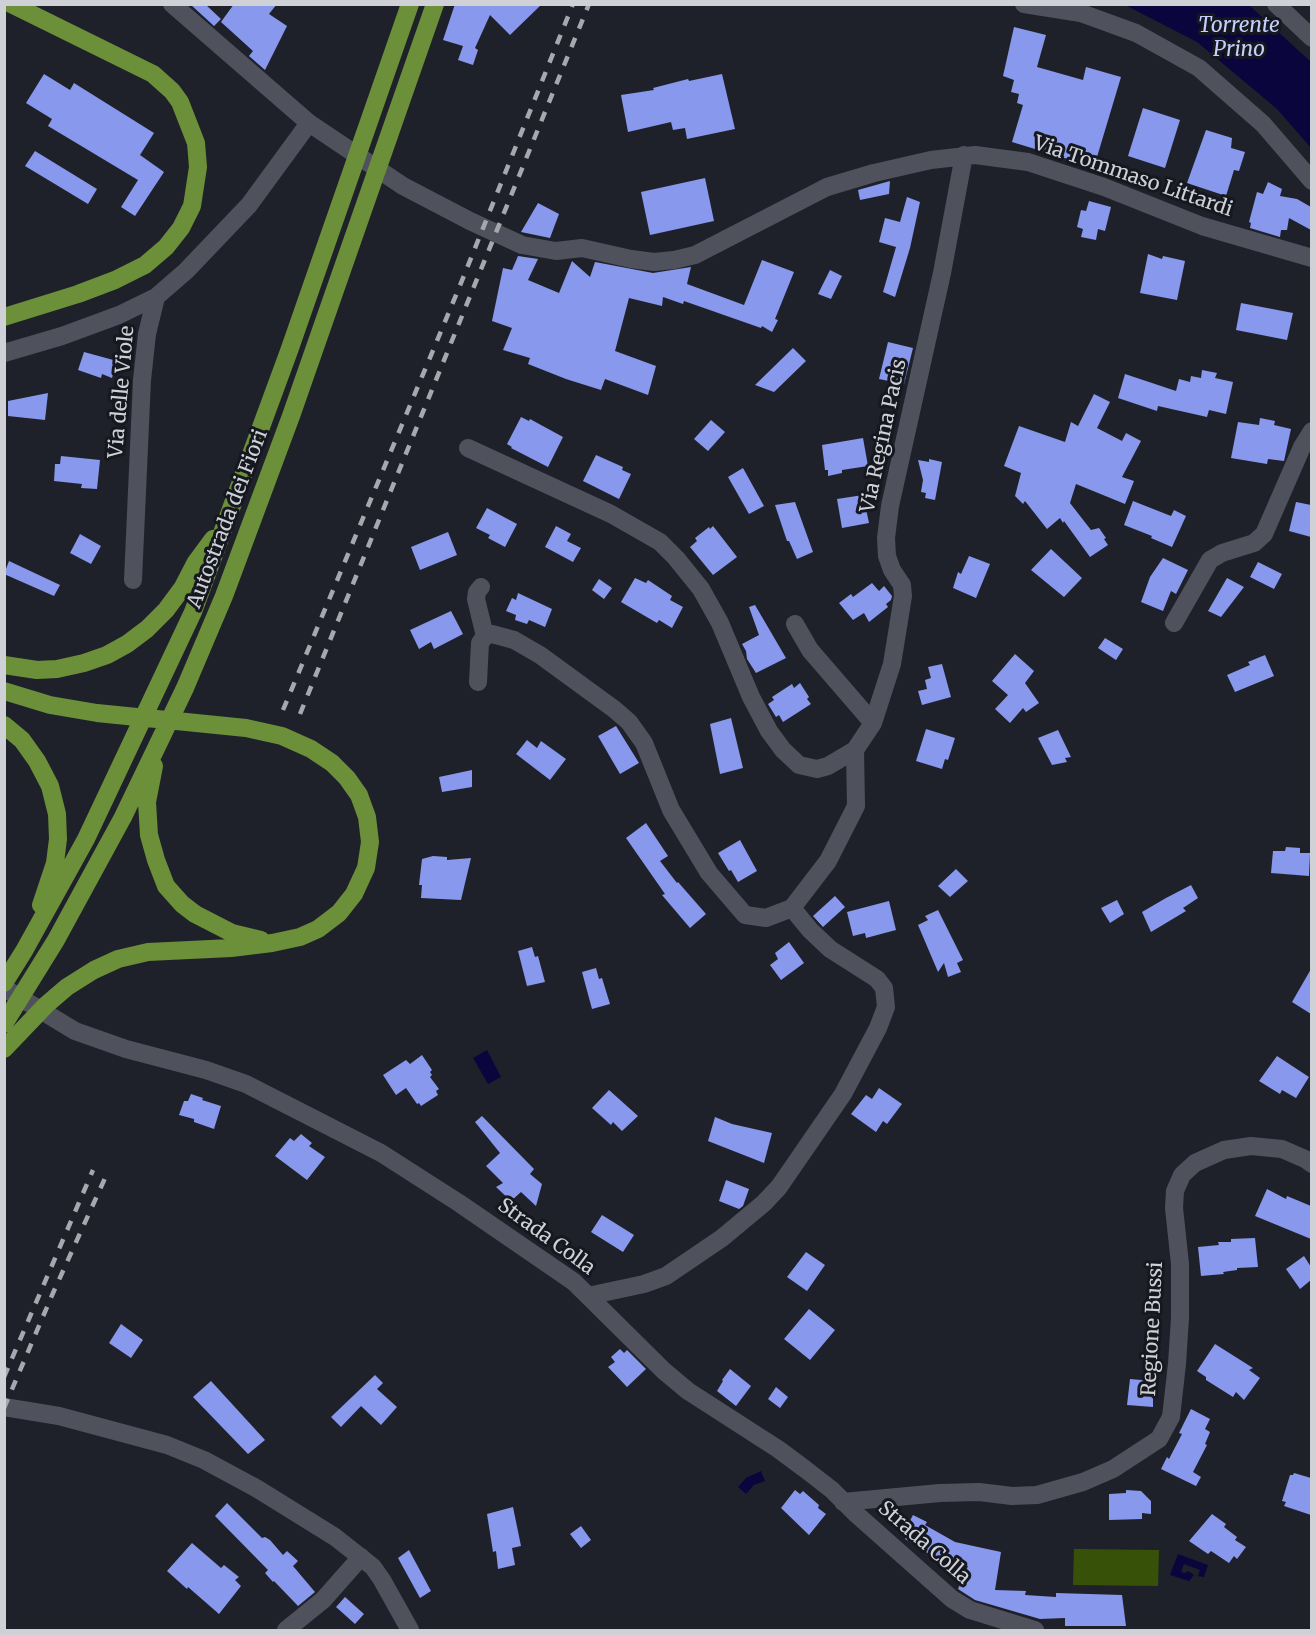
<!DOCTYPE html>
<html>
<head>
<meta charset="utf-8">
<style>
  body { margin:0 }
  #map { position:relative; width:1316px; height:1635px; overflow:hidden; background:#1f212a; font-family:Merriweather,serif }
  canvas { display:block }
  .frame { position:absolute; inset:0; border:6px solid #cfd1d7; pointer-events:none }
</style>
</head>
<body>
<div id="map">
<canvas width="1316" height="1635"></canvas>
<div class="frame"></div>
</div>
<script>
const context = document.querySelector('canvas').getContext('2d');
context.lineJoin = 'round';
function paint(path, color) { context.fillStyle = color; context.fill(path, 'evenodd'); }
const poly = rows => new Path2D(rows.map(r => 'M' + r).join(''));
function trace(path, color, width, dash) { context.strokeStyle = color; context.lineWidth = width; context.lineCap = dash ? 'butt' : 'round'; context.setLineDash(dash || []); context.stroke(path); }
function label(font, color, halo, rows, align = 'center') {
  context.font = font + ' Merriweather,serif'; context.lineWidth = 6; context.setLineDash([]); context.textBaseline = 'middle'; context.strokeStyle = halo; context.fillStyle = color; for (const [text, x, y, turn = 0] of rows) {
    context.save(); context.translate(x, y); context.rotate((+turn || 0) * Math.PI / 180); context.textAlign = isNaN(turn) ? turn : align; if (halo) context.strokeText(text, 0, 0); context.fillText(text, 0, 0); context.restore();
  }
}
const green = poly([
  [1074,1549,1159,1550,1158,1586,1073,1585]
]);
const water = poly([
  [1125,5,1249,5,1311,62,1311,148,1277,109,1197,42],
  [487,1050,501,1077,488,1084,473,1058],
  [761,1471,765,1481,754,1485,746,1494,738,1487,746,1478],
  [1178,1554,1208,1565,1204,1577,1198,1576,1200,1570,1184,1564,1181,1572,1185,1573,1188,1571,1194,1575,1189,1581,1170,1575]
]);
const building = poly([
  [190,4,205,4,221,19,214,26],
  [234,4,277,4,269,14,287,26,265,70,249,56,253,51,221,22],
  [455,4,542,4,510,35,490,15,475,48,478,50,473,65,458,60,463,46,443,40],
  [1014,27,1046,35,1037,67,1083,80,1086,67,1121,77,1094,167,1012,142,1023,105,1017,103,1019,94,1011,92,1014,80,1003,76],
  [44,74,70,90,74,83,154,133,140,155,164,172,135,216,121,207,138,180,48,126,52,119,26,103],
  [722,74,735,129,687,139,685,128,673,130,671,122,628,132,621,95,654,90,653,88,688,79,689,81],
  [1143,108,1180,120,1165,168,1128,156],
  [1206,130,1232,138,1231,148,1245,152,1239,171,1234,170,1226,196,1187,183],
  [35,151,97,189,88,204,25,166],
  [705,178,714,221,650,235,641,192],
  [890,181,889,194,860,200,858,190],
  [1268,182,1282,189,1280,196,1297,199,1311,207,1311,230,1289,218,1287,230,1281,230,1280,237,1250,228,1251,223,1249,222,1257,192,1263,194],
  [907,197,920,202,910,248,895,297,883,292,896,247,879,242,885,218,900,222],
  [1089,201,1111,207,1105,231,1098,229,1096,240,1081,237,1083,229,1077,227,1081,210,1086,211],
  [538,203,559,214,550,238,521,232],
  [1148,254,1162,259,1163,256,1185,261,1177,300,1140,293],
  [518,256,538,259,528,280,559,293,572,261,590,277,595,262,653,273,691,267,687,284,744,305,762,260,794,272,775,319,778,320,772,332,762,326,761,328,684,301,683,304,663,297,662,306,629,298,615,351,656,366,648,395,605,379,601,390,566,379,528,364,530,358,503,350,512,328,492,321,503,268,512,270],
  [830,270,842,276,831,299,818,294],
  [1241,303,1293,313,1287,340,1236,330],
  [888,342,913,348,904,384,879,379],
  [793,348,806,361,774,392,755,385],
  [84,352,117,361,112,378,102,374,101,378,78,370],
  [1202,370,1217,373,1215,378,1233,382,1226,414,1209,410,1207,417,1158,406,1157,411,1118,398,1125,374,1176,391,1179,379,1190,382,1191,376,1201,378],
  [48,393,45,420,8,416,8,401],
  [1094,394,1110,402,1097,428,1122,441,1126,433,1141,441,1122,477,1134,481,1125,504,1076,484,1070,503,1091,530,1099,528,1106,538,1104,539,1108,545,1090,557,1064,521,1063,523,1060,518,1047,529,1025,501,1023,504,1015,496,1021,473,1004,466,1019,426,1065,442,1071,422,1078,426],
  [521,417,529,421,530,419,563,437,548,467,511,448,512,447,507,444],
  [1260,418,1275,421,1274,425,1291,429,1284,461,1268,459,1267,464,1231,458,1238,422,1259,425],
  [711,420,725,432,708,451,694,439],
  [863,438,868,466,842,470,842,473,828,476,828,470,825,470,822,445],
  [596,455,623,467,622,470,631,474,619,499,583,481],
  [61,456,100,460,97,489,81,488,82,484,54,481,55,464,60,464],
  [929,459,942,462,935,500,925,498,926,493,921,492,923,480,918,460,929,462],
  [743,468,764,506,749,514,728,477],
  [863,495,869,523,842,528,837,499],
  [1133,501,1171,516,1174,510,1186,516,1172,547,1151,538,1152,536,1124,525],
  [795,502,813,552,797,559,789,541,787,541,775,505],
  [1296,502,1311,505,1311,537,1289,531],
  [487,508,517,524,505,547,488,538,490,535,476,528],
  [556,526,571,534,567,541,581,548,573,562,545,547],
  [713,526,737,557,713,575,690,547,697,541,695,538,709,527,710,529],
  [448,532,457,555,420,570,411,547],
  [80,534,101,546,91,564,70,553],
  [1051,549,1082,578,1064,597,1031,570],
  [969,556,990,564,976,598,953,588,958,572,961,574],
  [1163,558,1188,570,1176,594,1171,591,1163,611,1141,602,1150,577],
  [9,561,60,585,54,596,4,574],
  [1258,562,1282,574,1274,589,1250,577],
  [635,578,646,583,648,580,672,596,670,600,683,607,672,628,659,620,657,623,621,602],
  [1227,578,1244,587,1221,617,1208,611],
  [599,579,612,588,604,599,592,590],
  [872,583,879,591,884,586,892,596,891,600,886,604,888,607,869,622,864,613,853,620,839,603,851,594,853,597],
  [518,593,552,609,545,627,529,620,527,624,515,620,516,615,506,611,512,598,516,600],
  [755,605,786,658,756,673,747,659,746,651,742,644,759,635,749,607],
  [451,611,463,634,434,649,431,642,419,649,410,630],
  [1105,638,1123,649,1116,660,1098,648],
  [1015,654,1034,671,1025,683,1039,703,1026,712,1023,708,1010,723,995,709,1008,695,992,681],
  [1265,655,1274,676,1235,692,1227,675,1250,665,1248,662],
  [942,664,951,697,922,705,918,691,927,689,925,680,931,678,928,667],
  [800,683,809,697,807,699,811,704,783,722,779,715,776,717,768,704,774,700,772,697,792,684,794,688],
  [731,718,743,768,720,774,710,724],
  [616,726,639,763,620,774,598,736],
  [926,729,955,738,948,760,945,759,942,769,916,761],
  [1058,730,1071,757,1065,758,1067,762,1052,765,1038,738],
  [527,740,537,748,541,741,566,759,550,780,516,754],
  [472,770,472,787,442,792,439,777],
  [646,823,668,856,660,861,677,883,678,882,706,914,690,928,662,895,665,894,626,838],
  [740,840,757,871,738,882,731,870,729,871,718,853],
  [1286,847,1300,848,1300,853,1310,853,1309,876,1271,873,1273,851,1285,851],
  [433,856,447,857,447,860,471,858,461,900,421,898,422,885,419,885,422,859],
  [956,869,968,881,950,897,938,886],
  [1191,885,1198,898,1183,908,1186,911,1151,932,1142,912,1166,898],
  [835,896,845,907,823,927,813,916],
  [1117,900,1124,914,1110,923,1101,908],
  [889,901,896,930,866,938,865,933,853,936,847,912],
  [938,910,963,960,957,963,961,972,948,977,944,963,938,972,918,925,928,920,925,916],
  [789,942,804,963,781,980,770,965,778,959,775,953],
  [532,947,535,957,538,956,545,982,527,986,518,951],
  [596,968,599,979,602,978,610,1004,592,1009,582,972],
  [1311,969,1311,1014,1292,1002],
  [422,1055,432,1070,430,1072,432,1075,430,1077,439,1089,436,1091,438,1095,421,1106,419,1103,417,1104,406,1088,396,1095,383,1075,406,1060,410,1064],
  [1277,1056,1309,1077,1296,1098,1282,1090,1280,1094,1259,1081],
  [879,1088,902,1104,887,1124,883,1121,876,1132,851,1114,866,1095,872,1099],
  [609,1090,638,1116,622,1131,613,1122,611,1125,592,1108],
  [191,1094,203,1098,202,1100,221,1106,214,1129,194,1122,194,1119,179,1115,184,1101,188,1101],
  [482,1116,534,1169,530,1174,542,1184,536,1206,521,1192,511,1201,496,1187,503,1183,486,1166,500,1153,475,1122],
  [715,1117,732,1124,772,1133,764,1163,708,1141],
  [301,1134,312,1143,309,1146,325,1157,307,1180,275,1156,290,1138,294,1141],
  [726,1180,749,1189,743,1206,739,1209,719,1201],
  [1267,1189,1286,1199,1287,1196,1311,1206,1311,1239,1255,1216],
  [602,1215,634,1235,623,1252,591,1232],
  [1255,1238,1258,1267,1237,1268,1237,1270,1223,1272,1224,1274,1201,1276,1198,1247,1219,1245,1218,1242,1231,1242,1231,1239],
  [806,1252,825,1265,807,1291,787,1277],
  [1304,1256,1311,1267,1311,1280,1300,1289,1286,1269],
  [809,1309,835,1330,810,1360,784,1339],
  [121,1324,143,1340,131,1358,109,1343],
  [1215,1344,1253,1368,1249,1370,1260,1378,1244,1400,1236,1392,1233,1397,1206,1380,1206,1377,1197,1371],
  [620,1349,624,1353,627,1350,646,1369,627,1387,608,1367,615,1362,611,1357],
  [730,1369,751,1386,736,1406,717,1391,723,1381,722,1380],
  [375,1375,383,1383,377,1389,397,1407,381,1425,361,1406,341,1427,331,1417],
  [1130,1379,1153,1381,1153,1407,1127,1405],
  [211,1381,265,1440,248,1454,193,1397],
  [776,1387,788,1397,780,1408,768,1399],
  [1191,1409,1210,1419,1205,1429,1210,1432,1205,1444,1207,1445,1193,1472,1201,1477,1196,1486,1161,1469,1167,1457,1169,1459,1182,1434,1179,1433],
  [1294,1473,1311,1478,1311,1515,1284,1506,1286,1502,1282,1501,1290,1475,1293,1475],
  [795,1490,800,1494,803,1491,819,1505,818,1508,826,1514,809,1535,781,1508],
  [1126,1490,1141,1491,1151,1501,1151,1514,1142,1513,1142,1519,1109,1520,1109,1494,1126,1493],
  [227,1503,262,1538,265,1537,270,1540,283,1555,287,1551,298,1561,293,1566,315,1592,298,1606,274,1581,273,1582,265,1573,268,1570,215,1516],
  [513,1507,521,1546,512,1548,515,1565,498,1569,496,1551,493,1552,487,1514],
  [1212,1514,1226,1524,1224,1527,1237,1537,1235,1540,1246,1547,1237,1559,1234,1556,1229,1563,1211,1551,1208,1554,1189,1541],
  [913,1515,927,1522,925,1525,955,1542,1001,1552,995,1590,1026,1591,1025,1595,1056,1597,1056,1593,1122,1595,1126,1626,1065,1626,1065,1618,1040,1619,975,1600,958,1589,968,1566,947,1565,905,1539,907,1536,903,1534],
  [581,1526,591,1540,581,1548,570,1534],
  [192,1543,221,1568,224,1565,239,1577,235,1580,241,1586,219,1614,188,1587,187,1589,167,1571],
  [409,1550,431,1591,420,1598,398,1558],
  [345,1597,364,1614,355,1624,336,1607]
]);
const minor = poly([
  [172,4,309,123,403,186,470,221,522,245,556,251,582,248,631,259,654,262,674,260,695,255,827,187,874,173,931,160,975,155,1028,162,1104,187,1202,226,1312,258],
  [1276,4,1312,38],
  [4,353,62,336,119,315,156,297,186,271,249,205,309,123],
  [468,448,611,514,660,542,676,558,701,589,720,623,751,697,769,731,783,750,799,765,817,769,828,766,855,750],
  [133,580,142,380,147,334,156,297],
  [481,587,477,592,476,599,485,636],
  [1174,623,1210,560,1222,553,1254,543,1264,534,1302,447,1312,431],
  [795,624,810,650,873,723,892,664,903,596,902,585,892,570,887,556,886,538,890,506,942,273,964,155],
  [478,682,480,643,485,636,492,634,514,640,540,655,614,709,629,722,644,743,671,810,709,873,745,915,766,918,792,908,828,861,856,806,855,750,873,723],
  [4,988,75,1031,126,1049,206,1070,246,1084,381,1153,459,1203,574,1282,664,1371,688,1391,778,1449,805,1469,832,1490,855,1513,952,1599,970,1610,1035,1630],
  [588,1296,644,1284,666,1276,722,1238,764,1203,779,1187,843,1094,878,1028,886,1007,884,988,877,979,830,949,810,930,792,908],
  [843,1502,940,1493,979,1492,1012,1496,1037,1495,1083,1482,1113,1469,1159,1439,1171,1417,1177,1364,1180,1318,1180,1264,1174,1208,1175,1191,1182,1175,1195,1163,1224,1150,1251,1146,1282,1149,1305,1159,1312,1164],
  [286,1630,323,1600,361,1557]
]);
const secondary = poly([
  [1024,4,1081,13,1136,33,1199,68,1263,124,1312,181],
  [4,1407,59,1416,167,1445,204,1460,256,1488,335,1537,373,1567,382,1580,410,1630]
]);
const motorway = poly([
  [4,317,78,294,115,280,145,265,166,247,181,228,192,206,198,167,196,143,180,102,172,91,153,74,11,4],
  [4,665,37,670,57,669,84,663,107,655,127,644,147,629,166,610,183,587,196,562,213,539],
  [4,691,50,705,97,713,246,728,282,736,311,749,332,763,347,778,359,795,367,817,370,842,366,868,354,894,339,913,318,929,300,937,272,943,231,948,148,952,118,959,94,970,67,987,46,1005,4,1049],
  [4,725,22,740,37,761,50,786,57,814,58,839,55,863,41,905],
  [154,766,147,802,149,835,156,860,166,886,182,904,195,914,232,933,261,940],
  [4,983,24,951,86,839,193,612,289,351,410,4],
  [4,1024,56,940,123,817,185,688,224,596,291,416,435,4]
]);
const rail = poly([
  [283,710,459,288,573,4],
  [300,714,589,4],
  [4,1377,93,1170],
  [4,1408,53,1293,106,1176]
]);
const streetNames = [
  ["Via Tommaso Littardi",1133,177,19],
  ["Via delle Viole",122,392,-85],
  ["Via Regina Pacis",884,436,-78],
  ["Autostrada dei Fiori",228,519,-69],
  ["Strada Colla",546,1237,36],
  ["Regione Bussi",1153,1329,-87],
  ["Strada Colla",924,1543,41]
];
const waterNames = [
  ["Torrente",1239,26],
  ["Prino",1239,50]
];
paint(green, '#375208');
paint(water, '#0a053d');
paint(building, '#8898ed');
trace(minor, '#4f525c', 18);
trace(secondary, '#4f525c', 18);
trace(motorway, '#6b9039', 18);
trace(rail, '#a6a8af', 4.5, [10, 10]);
label('20px', '#cfd1d7', '#161820', streetNames);
label('italic 21px', '#c5cffb', '#161820', waterNames);
</script>
</body>
</html>
